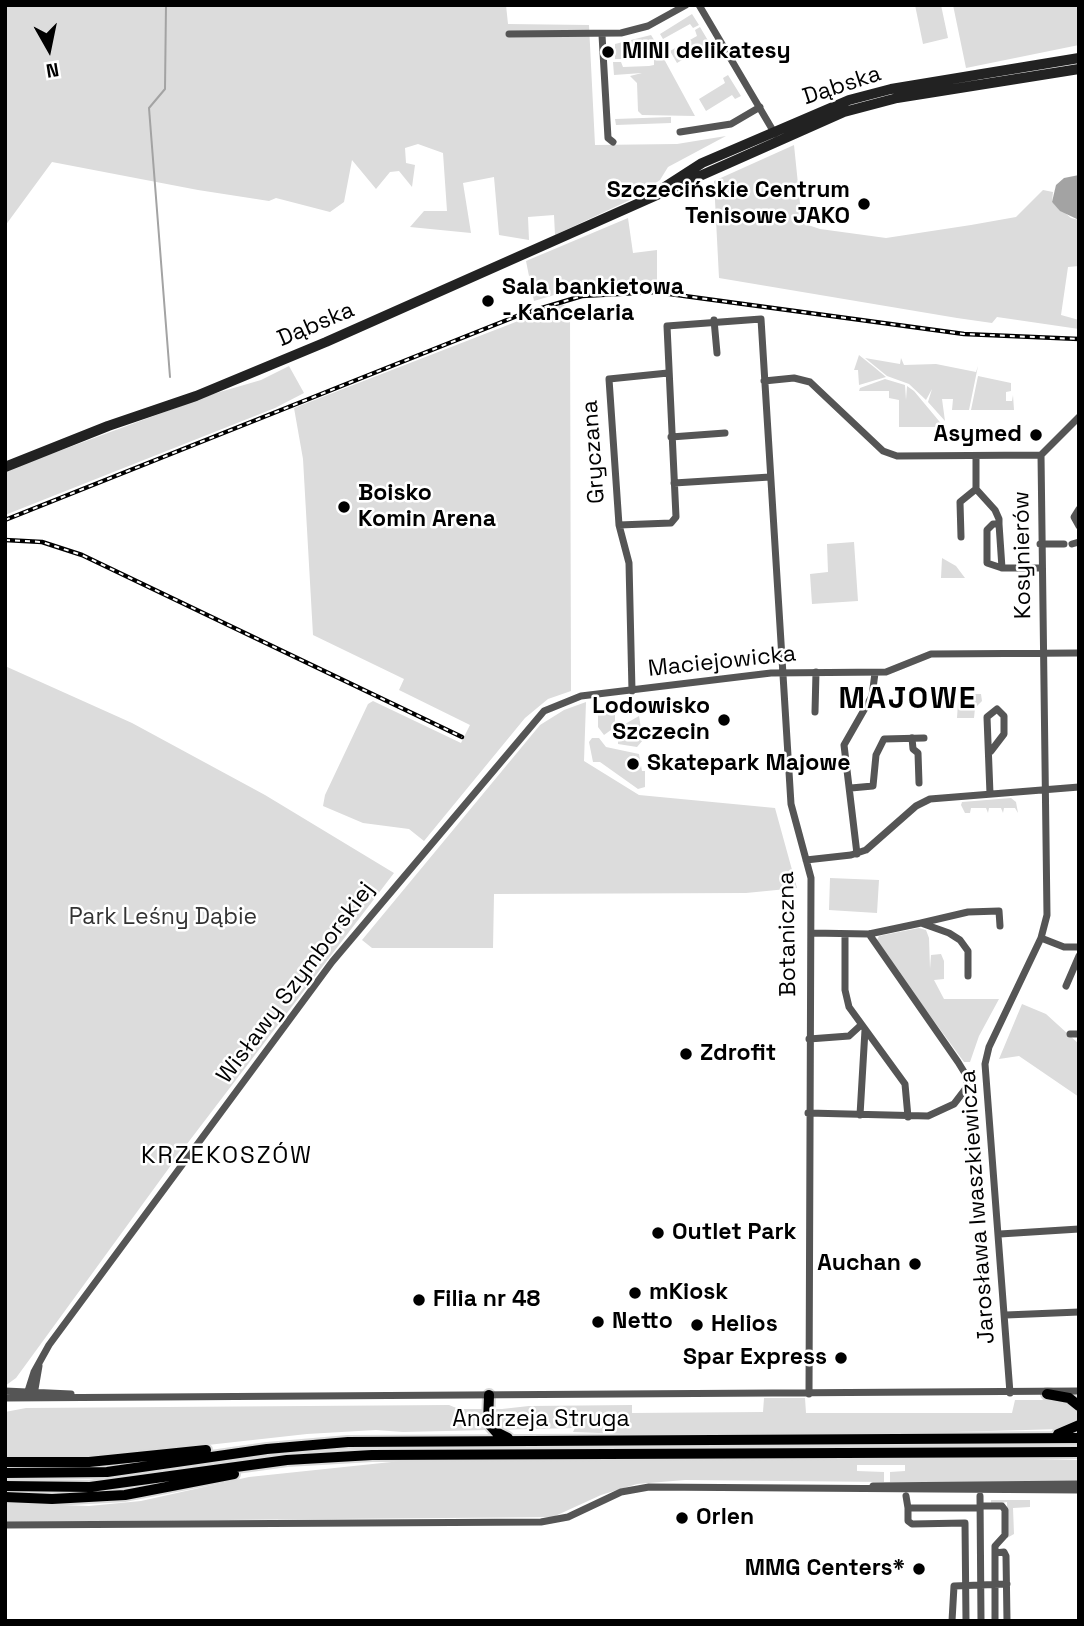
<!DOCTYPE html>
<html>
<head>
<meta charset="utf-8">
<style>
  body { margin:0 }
  #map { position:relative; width:1084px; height:1626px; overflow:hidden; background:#fff; font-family:"Space Grotesk",sans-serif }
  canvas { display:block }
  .frame { position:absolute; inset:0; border:7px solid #000; pointer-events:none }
  .north { position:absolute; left:14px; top:14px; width:70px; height:70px; -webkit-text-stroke:5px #fff; paint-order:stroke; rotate:171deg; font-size:19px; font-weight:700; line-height:28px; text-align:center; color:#000 }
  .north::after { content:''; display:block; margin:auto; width:24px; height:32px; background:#000; clip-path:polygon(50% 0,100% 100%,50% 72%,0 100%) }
</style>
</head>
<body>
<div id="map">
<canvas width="1084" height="1626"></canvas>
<div class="frame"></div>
<div class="north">N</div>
</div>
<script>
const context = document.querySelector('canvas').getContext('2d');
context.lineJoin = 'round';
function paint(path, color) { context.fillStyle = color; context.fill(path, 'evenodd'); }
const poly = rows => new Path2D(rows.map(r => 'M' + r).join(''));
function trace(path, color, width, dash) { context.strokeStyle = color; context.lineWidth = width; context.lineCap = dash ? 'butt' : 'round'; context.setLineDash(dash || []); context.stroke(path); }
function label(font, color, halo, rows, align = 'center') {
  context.font = font + ' "Space Grotesk",sans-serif'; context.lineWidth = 5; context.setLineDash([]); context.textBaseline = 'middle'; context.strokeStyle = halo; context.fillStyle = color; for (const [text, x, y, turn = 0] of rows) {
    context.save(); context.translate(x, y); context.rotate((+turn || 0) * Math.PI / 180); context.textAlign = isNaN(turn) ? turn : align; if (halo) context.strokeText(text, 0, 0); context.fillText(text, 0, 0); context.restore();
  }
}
const green = poly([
  [5,5,506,5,508,24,589,25,595,145,677,144,726,136,668,167,660,180,630,200,555,235,554,215,528,217,529,240,499,235,494,177,463,183,471,233,410,227,424,211,447,211,443,153,418,144,405,148,406,163,415,165,412,187,399,171,390,172,376,189,352,160,344,202,330,212,276,198,269,201,198,190,52,162,5,226],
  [915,5,941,5,948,38,923,44],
  [953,5,1079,5,1079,45,966,68],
  [692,14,699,25,693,28,690,24,663,39,660,34],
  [700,27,713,49,707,52,704,48,701,49,677,63,670,51,697,36,695,30],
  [651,35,656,43,657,57,653,57,652,52,626,52,622,53,622,59,615,59,615,44],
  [654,59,664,59,695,116,642,115,638,111,637,83,630,76,642,73,614,75,613,62,621,62,623,67,649,66,654,65],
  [728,75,741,96,735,99,732,95,706,111,699,99,725,83,723,78],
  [671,117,671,123,616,125,615,119],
  [794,145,802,223,820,229,886,238,971,225,1016,217,1043,190,1053,192,1052,202,1071,218,1079,220,1079,266,1068,267,1061,315,1079,320,1079,329,997,317,992,323,957,318,719,278,714,181],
  [628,218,633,253,657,250,657,283,621,282,581,287,534,301,526,261],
  [562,304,570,309,571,691,548,699,525,718,424,841,409,829,363,823,323,806,325,795,368,704,373,701,461,743,470,725,399,690,404,679,313,635,303,459,294,408],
  [859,355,874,367,886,377,859,385,858,370,854,370],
  [865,358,900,364,901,358,904,365,936,364,976,372,978,366,969,410,952,410,953,399,942,399,945,421,928,402,932,389,926,400,909,384,887,376],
  [289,366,304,393,275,408,5,515,5,471,213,394,261,380],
  [978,376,1011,383,1011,391,1006,392,1006,401,1012,401,1013,395,1014,410,971,410],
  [885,379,905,385,906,400,907,386,914,391,944,427,899,427,899,400,889,398,889,391,859,391,860,388],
  [854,542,858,601,812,604,810,574,828,572,827,544],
  [942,558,956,566,965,578,941,578],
  [5,666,132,723,265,795,394,873,177,1157,16,1378,5,1386],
  [969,694,981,694,982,701,975,708,974,718,957,718,958,703],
  [586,702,584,761,639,795,775,808,797,888,746,893,494,894,493,948,372,948,362,940,540,725,564,710],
  [615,708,615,727,604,735,598,727,598,711],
  [639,716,643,740,637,747,618,744,618,728],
  [592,738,599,738,606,747,639,754,642,771,645,771,645,787,638,789,600,762,593,762,589,742],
  [1011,798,1016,802,1018,813,1015,808,1004,808,1003,813,1001,808,989,808,988,813,986,808,971,808,970,813,965,813,961,805,962,802],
  [830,878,879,880,877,913,829,910],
  [919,928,926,930,929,938,930,969,931,955,941,954,944,961,944,979,934,980,944,999,999,999,979,1036,970,1062,964,1062,876,942,879,936],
  [1022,1004,1046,1014,1079,1044,1079,1097,1019,1056,999,1059],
  [764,1398,805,1398,806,1413,1012,1413,1015,1400,1063,1400,1074,1405,1079,1420,1062,1429,881,1434,650,1435,573,1432,575,1428,403,1432,376,1430,307,1434,90,1458,5,1458,5,1412,26,1408,449,1405,459,1409,502,1409,529,1406,632,1405,632,1413,763,1412],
  [944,1457,1079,1460,1079,1482,890,1482,890,1472,905,1471,905,1465,857,1465,857,1471,884,1472,884,1482,685,1480,637,1484,601,1495,553,1517,5,1522,5,1503,89,1506,141,1501,249,1477,401,1461],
  [991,1500,1030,1500,1030,1507,1013,1508,1014,1534,1007,1538,1007,1502,991,1505]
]);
const water = poly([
  [1079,175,1079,220,1060,211,1052,202,1056,185,1064,178]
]);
const stream = poly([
  [166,5,165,89,149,108,170,377]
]);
const street = poly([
  [699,5,775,134],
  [509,34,621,33,648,26,686,5],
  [602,35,608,138,613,142],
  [680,132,731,124,760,107],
  [714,320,717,353],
  [668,373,609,379,619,525,671,523,676,517,667,326,761,319,791,804,811,878,809,1394],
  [764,381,794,378,810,382,883,451,897,456,1041,455,1079,417],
  [671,437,725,433],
  [976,456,976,489,995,510,999,519,999,524,993,524,987,530,987,563,1002,568,1041,568],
  [674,483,770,477],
  [1079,509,1074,517,1079,526],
  [999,524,1002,568],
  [619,525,629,563,632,691],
  [961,537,960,502,976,489],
  [1040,544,1064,544],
  [1072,544,1079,542],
  [815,712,816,672],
  [912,738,913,749,918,753,919,783],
  [851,788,873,786,876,755,884,739,924,738],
  [990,794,987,717,997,709,1004,716,1004,734,991,751],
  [857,854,844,745,872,696,875,673],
  [806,860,851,855,866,850,916,806,930,799,1079,787],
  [921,923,968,912,999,911,1000,926],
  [811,933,869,934,921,923,949,933,960,940,968,951,968,976],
  [845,934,845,990,849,1007,905,1084,908,1117],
  [1041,938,1064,947,1079,947],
  [1066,986,1079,956],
  [1070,1034,1079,1034],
  [809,1039,849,1036,861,1025],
  [808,1113,928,1116,954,1104,967,1087,966,1075,958,1062,869,934],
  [860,1115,865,1030],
  [1000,1234,1079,1229],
  [1006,1315,1079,1312],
  [5,1391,71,1394],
  [28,1391,34,1372,49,1345,332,962,544,711,581,696,771,673,886,672,931,654,1079,653],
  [1010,1393,985,1064,989,1047,1041,938,1047,915,1041,455],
  [34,1395,39,1366],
  [5,1398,1079,1391],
  [873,1486,1079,1484],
  [906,1496,908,1508,980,1508],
  [980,1496,981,1621],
  [980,1506,1002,1506,1005,1510,1005,1535,995,1546,995,1621],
  [908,1508,908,1521,912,1524,965,1523,966,1621],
  [5,1525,541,1522,568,1517,621,1492,649,1487,1079,1490],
  [995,1553,1004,1552,1006,1556,1007,1621],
  [952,1621,954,1586,1007,1584]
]);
const secondary = poly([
  [657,192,702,163,849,100,891,89,1079,58],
  [5,467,108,426,196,396,326,342,844,112,897,98,1079,69]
]);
const primary = poly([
  [1047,1394,1069,1398,1079,1406],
  [489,1395,488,1423,496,1432,508,1438],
  [1058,1434,1079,1425],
  [5,1462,89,1462,206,1450],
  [5,1473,107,1472,267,1449,348,1442,1079,1438],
  [5,1486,90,1487,287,1460,372,1455,1079,1452],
  [5,1497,52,1499,125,1495,234,1474]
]);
const rail = poly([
  [5,520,522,314,582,296,655,292,964,334,1079,339],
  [5,540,42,542,82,555,462,737]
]);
const markers = [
  [608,52,7,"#000"],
  [864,204,7,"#000"],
  [488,301,7,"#000"],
  [1036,435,7,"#000"],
  [344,507,7,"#000"],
  [724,720,7,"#000"],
  [633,764,7,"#000"],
  [686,1054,7,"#000"],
  [658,1233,7,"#000"],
  [915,1264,7,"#000"],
  [635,1293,7,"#000"],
  [419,1300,7,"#000"],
  [598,1322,7,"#000"],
  [697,1325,7,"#000"],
  [841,1358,7,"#000"],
  [682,1518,7,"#000"],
  [919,1569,7,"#000"]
];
const poiNames = [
  ["MINI delikatesy",622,52],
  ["Szczecińskie Centrum",850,191,"right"],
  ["Tenisowe JAKO",850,217,"right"],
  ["Sala bankietowa",502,288],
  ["- Kancelaria",502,314],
  ["Asymed",1022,435,"right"],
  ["Boisko",358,494],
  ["Komin Arena",358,520],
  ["Lodowisko",710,707,"right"],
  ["Szczecin",710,733,"right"],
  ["Skatepark Majowe",647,764],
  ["Zdrofit",700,1054],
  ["Outlet Park",672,1233],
  ["Auchan",901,1264,"right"],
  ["mKiosk",649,1293],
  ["Filia nr 48",433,1300],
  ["Netto",612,1322],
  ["Helios",711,1325],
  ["Spar Express",827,1358,"right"],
  ["Orlen",696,1518],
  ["MMG Centers*",905,1569,"right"]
];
const streetNames = [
  ["Dąbska",842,86,-18],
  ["Dąbska",316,325,-23],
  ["Gryczana",594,452,-94],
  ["Kosynierów",1023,555,-91],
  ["Maciejowicka",722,662,-6],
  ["Botaniczna",788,934,-91],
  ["Wisławy Szymborskiej",296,983,-53],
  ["Jarosława Iwaszkiewicza",978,1207,-94],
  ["Andrzeja Struga",541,1420]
];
const parkNames = [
  ["Park Leśny Dąbie",163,918]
];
const neighbourhoodNames = [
  ["KRZEKOSZÓW",227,1156]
];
const districtNames = [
  ["MAJOWE",908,700]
];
paint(green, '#dcdcdc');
paint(water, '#a3a3a3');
trace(stream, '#a3a3a3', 2);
trace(primary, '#dbdbdb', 14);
trace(street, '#555', 7);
trace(secondary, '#222', 10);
trace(primary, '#000', 10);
trace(rail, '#000', 4.5);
trace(rail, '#fff', 2, [5]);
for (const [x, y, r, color] of markers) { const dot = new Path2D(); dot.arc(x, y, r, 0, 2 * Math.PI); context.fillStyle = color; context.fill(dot); trace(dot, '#fff', 2.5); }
label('bold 23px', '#000', '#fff', poiNames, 'left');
label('23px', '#000', '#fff', streetNames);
label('23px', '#333', '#fff', parkNames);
context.letterSpacing = '2px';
label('24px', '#000', '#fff', neighbourhoodNames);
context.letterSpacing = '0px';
context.letterSpacing = '2px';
label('bold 30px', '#000', '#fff', districtNames);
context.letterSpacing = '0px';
</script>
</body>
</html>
